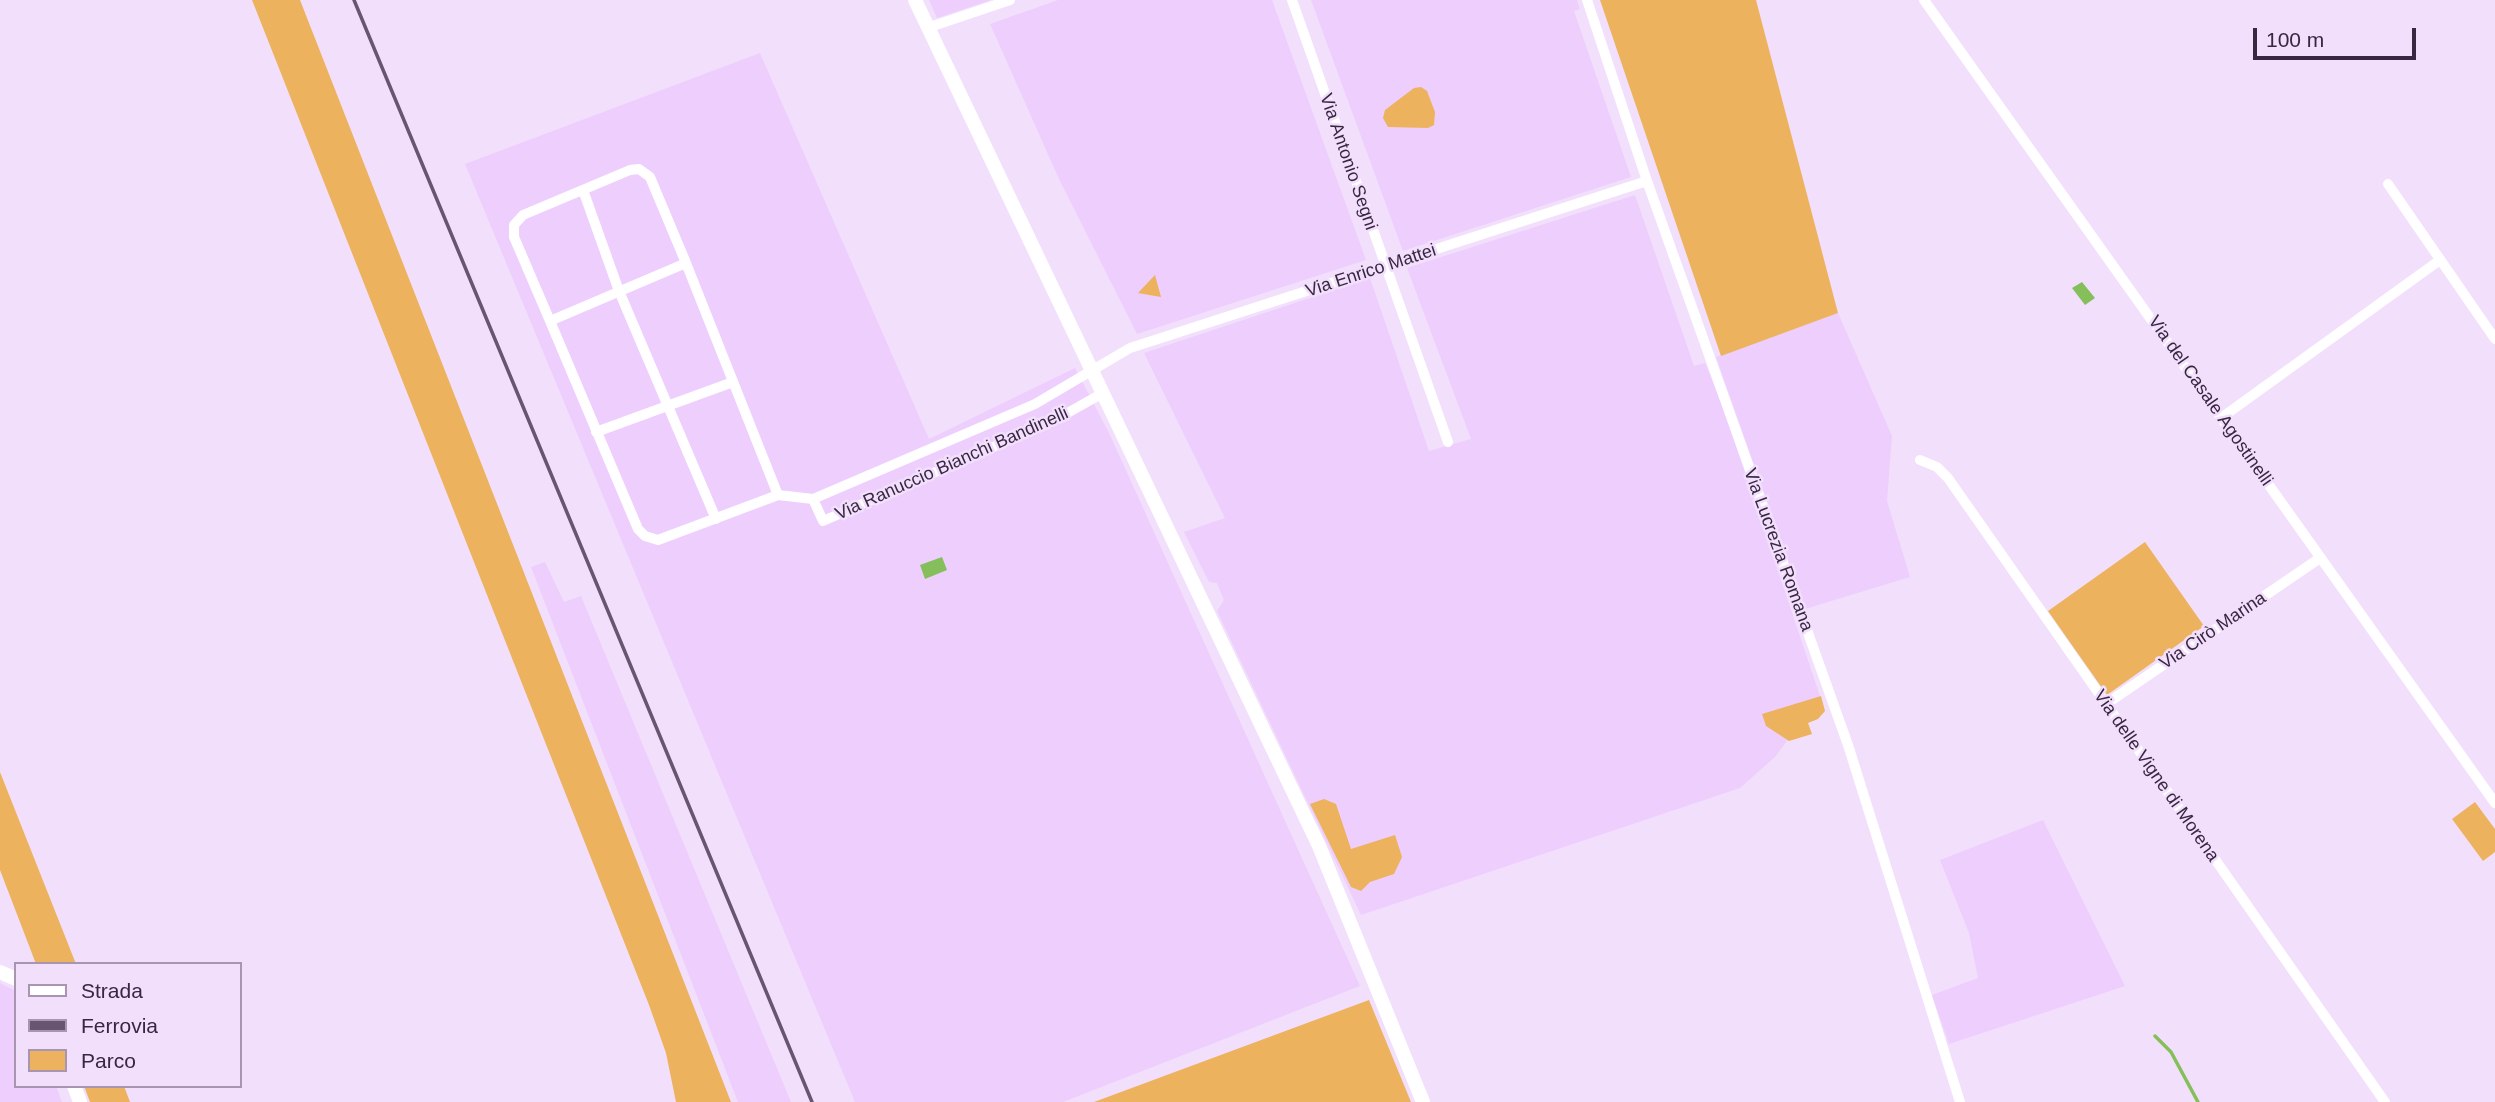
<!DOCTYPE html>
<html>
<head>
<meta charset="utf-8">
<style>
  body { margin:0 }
  #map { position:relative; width:2495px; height:1102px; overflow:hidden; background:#f2dffc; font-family:Helvetica,sans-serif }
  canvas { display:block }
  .legend { position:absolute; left:14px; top:962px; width:228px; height:126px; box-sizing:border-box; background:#f2dffc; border:2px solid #a895b2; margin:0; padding:9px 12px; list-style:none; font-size:21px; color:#392742 }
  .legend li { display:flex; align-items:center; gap:14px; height:35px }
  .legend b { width:35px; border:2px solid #a895b2 }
  .scale { position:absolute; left:2253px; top:28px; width:163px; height:32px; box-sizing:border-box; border:4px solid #392742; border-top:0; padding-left:9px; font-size:21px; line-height:24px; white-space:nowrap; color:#392742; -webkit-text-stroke:5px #f2dffc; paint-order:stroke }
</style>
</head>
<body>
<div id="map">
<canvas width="2495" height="1102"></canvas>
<ul class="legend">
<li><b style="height:9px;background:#fff"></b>Strada</li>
<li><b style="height:9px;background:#675571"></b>Ferrovia</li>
<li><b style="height:19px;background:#edb25e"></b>Parco</li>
</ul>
<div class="scale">100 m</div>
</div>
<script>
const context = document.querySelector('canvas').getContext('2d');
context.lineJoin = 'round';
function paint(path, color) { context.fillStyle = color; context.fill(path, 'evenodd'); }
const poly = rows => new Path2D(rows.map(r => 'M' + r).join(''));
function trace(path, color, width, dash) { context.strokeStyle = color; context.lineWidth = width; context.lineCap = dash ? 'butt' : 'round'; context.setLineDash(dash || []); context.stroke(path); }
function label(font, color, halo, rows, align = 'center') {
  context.font = font + ' Helvetica,sans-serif'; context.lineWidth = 5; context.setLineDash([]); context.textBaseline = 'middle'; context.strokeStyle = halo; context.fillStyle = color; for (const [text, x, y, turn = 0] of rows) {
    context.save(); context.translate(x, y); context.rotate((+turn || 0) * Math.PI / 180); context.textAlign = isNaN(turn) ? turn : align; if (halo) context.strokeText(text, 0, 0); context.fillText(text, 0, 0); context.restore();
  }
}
const built = poly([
  [929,0,991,0,937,18],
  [1058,0,1272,0,1366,260,1137,334,1059,179,990,24],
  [1311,0,1577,0,1580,9,1574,11,1631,177,1403,251],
  [760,53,929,439,1075,368,1109,433,1360,986,1063,1102,855,1102,465,164],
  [1635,195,1694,366,1705,363,1723,407,1820,696,1775,757,1740,788,1361,915,1217,611,1224,600,1217,583,1209,582,1184,532,1225,518,1144,353,1370,278,1429,451,1471,439,1407,268],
  [1838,313,1892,436,1887,501,1910,577,1805,609,1716,357],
  [545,562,564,602,581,596,791,1102,738,1102,531,567],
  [2043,820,2125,986,1949,1044,1932,995,1978,978,1969,933,1940,860],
  [0,983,16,991,16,1086,56,1086,62,1102,0,1102]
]);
const green = poly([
  [252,0,300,0,731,1102,676,1102,666,1053,649,1005],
  [1600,0,1756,0,1838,313,1721,356],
  [1421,87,1427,91,1435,112,1434,125,1428,128,1388,127,1383,118,1385,110,1414,88],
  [1155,275,1161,297,1138,293],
  [2145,542,2204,626,2107,695,2048,611],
  [1821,696,1825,711,1818,719,1808,723,1812,734,1789,741,1766,726,1762,714],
  [0,772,76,964,36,964,0,870],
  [1324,799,1336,804,1351,849,1395,835,1402,857,1394,874,1370,882,1361,891,1351,887,1310,804],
  [2475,802,2495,829,2495,852,2483,861,2452,819],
  [1369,1000,1411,1102,1094,1102],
  [84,1086,124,1086,130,1102,90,1102]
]);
const water = poly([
  [2082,282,2095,298,2085,305,2072,288],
  [942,557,947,570,925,579,920,565]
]);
const stream = poly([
  [2155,1036,2171,1052,2198,1102]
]);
const minor = poly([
  [1292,0,1448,442],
  [1587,0,1647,181,1848,745,1960,1102],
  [1924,0,2495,803],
  [927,28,1010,0],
  [2388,184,2495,339],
  [583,190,619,291,716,519],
  [550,321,514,237,514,225,523,215,630,170,639,169,650,177,686,263],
  [2221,418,2440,260],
  [596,432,733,382],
  [1920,460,1937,467,1948,478,2385,1102],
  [778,495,686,263,550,321,638,529,645,536,658,540,778,495,813,499,1035,404,1130,348,1647,181],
  [813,499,823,521,1055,420,1103,393],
  [2106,704,2320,558]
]);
const tertiary = poly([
  [915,0,1319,846,1423,1102],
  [0,972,16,979],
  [74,1086,80,1102]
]);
const rail = poly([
  [354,0,812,1102]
]);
const streetNames = [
  ["Via Antonio Segni",1348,162,71],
  ["Via Enrico Mattei",1371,271,-18],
  ["Via del Casale Agostinelli",2210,401,55],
  ["Via Ranuccio Bianchi Bandinelli",952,464,-24],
  ["Via Lucrezia Romana",1778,550,70],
  ["Via Cirò Marina",2213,631,-34],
  ["Via delle Vigne di Morena",2156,776,55]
];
paint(built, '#edcefd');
paint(green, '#edb25e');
paint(water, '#84bf5b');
trace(stream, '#84bf5b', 3.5);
trace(minor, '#fff', 10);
trace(tertiary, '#fff', 14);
trace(rail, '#675571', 3.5);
label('18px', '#392742', '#f2dffc', streetNames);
</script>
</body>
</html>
